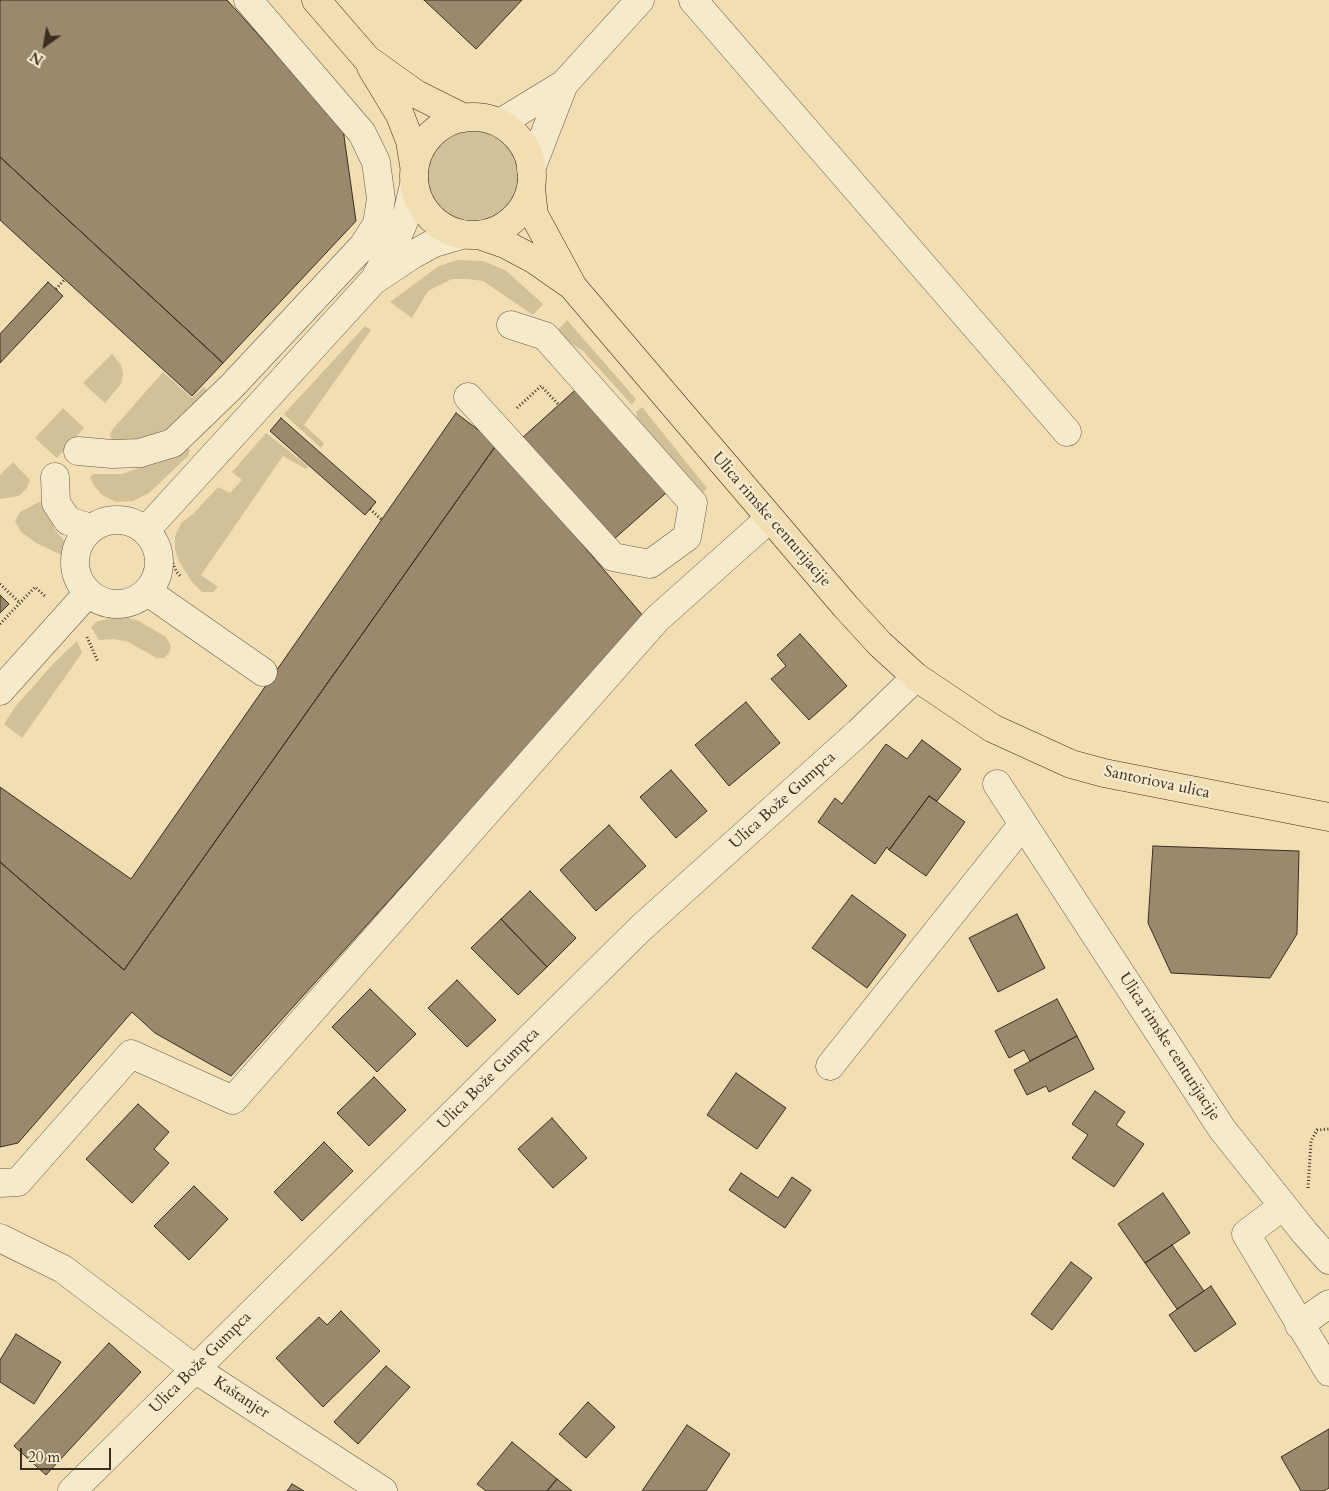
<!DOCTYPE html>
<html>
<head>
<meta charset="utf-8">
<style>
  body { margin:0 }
  #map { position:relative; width:1329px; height:1491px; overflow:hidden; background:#f1deb2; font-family:Cardo,serif }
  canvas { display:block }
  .north { position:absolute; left:20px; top:20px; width:50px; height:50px; -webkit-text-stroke:4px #f6eacd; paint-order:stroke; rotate:212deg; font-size:14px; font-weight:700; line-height:20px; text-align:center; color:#3c2d21 }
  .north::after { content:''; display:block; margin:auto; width:18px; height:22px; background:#3c2d21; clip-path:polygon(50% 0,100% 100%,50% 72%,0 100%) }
  .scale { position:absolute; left:20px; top:1448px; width:91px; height:22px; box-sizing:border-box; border:2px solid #3c2d21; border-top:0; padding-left:6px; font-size:15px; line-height:18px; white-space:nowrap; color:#3c2d21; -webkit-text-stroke:4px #f6eacd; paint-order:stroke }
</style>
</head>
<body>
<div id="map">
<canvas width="1329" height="1491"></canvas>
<div class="north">N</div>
<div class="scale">20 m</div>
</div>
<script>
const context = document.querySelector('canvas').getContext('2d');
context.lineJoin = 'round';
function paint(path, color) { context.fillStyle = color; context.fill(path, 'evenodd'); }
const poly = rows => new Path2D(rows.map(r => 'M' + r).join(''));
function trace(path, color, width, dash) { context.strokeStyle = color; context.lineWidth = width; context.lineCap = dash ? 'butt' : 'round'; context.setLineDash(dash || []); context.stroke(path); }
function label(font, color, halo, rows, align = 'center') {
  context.font = font + ' Cardo,serif'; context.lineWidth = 5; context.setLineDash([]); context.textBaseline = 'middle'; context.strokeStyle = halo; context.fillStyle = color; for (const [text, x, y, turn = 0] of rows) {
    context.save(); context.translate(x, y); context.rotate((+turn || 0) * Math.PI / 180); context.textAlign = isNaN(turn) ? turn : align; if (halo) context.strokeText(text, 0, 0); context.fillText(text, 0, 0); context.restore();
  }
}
const green = poly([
  [464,119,481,119,498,125,513,135,524,150,523,203,512,218,497,228,444,226,430,215,420,201,421,149,432,134,446,124],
  [457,260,483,261,505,270,543,304,533,315,483,281,468,279,452,279,428,291,412,318,390,302,439,266],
  [567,320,636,399,632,405,583,351,555,333],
  [365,326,371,330,304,425,324,443,321,448,284,414],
  [112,354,121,365,123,374,121,384,105,403,83,383],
  [163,372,192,398,204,387,208,391,180,422,161,432,145,438,126,441,117,441,111,438,110,434,112,430],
  [642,407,707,488,700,497,638,423,636,412],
  [63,408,84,428,57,458,35,438],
  [266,433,308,466,306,469,283,456,201,575,218,587,213,592,202,592,192,582,179,561,175,549,175,536,181,523,193,514,218,487,230,493,242,480,232,472],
  [186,446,190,450,188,456,149,493,133,501,116,502,102,495,93,484,90,477,93,474,122,474,158,461],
  [13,462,30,480,27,488,19,496,0,499,0,475],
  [39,502,45,504,55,530,68,545,69,550,64,556,38,544,21,532,15,521,20,512],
  [118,616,137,620,166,637,171,646,169,653,164,658,157,658,126,641,113,639,99,640,91,627,96,622],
  [77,641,82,653,22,738,4,724,15,707,53,664]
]);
const building = poly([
  [0,0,227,0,343,129,356,221,223,363,0,157,0,0],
  [424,0,522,0,476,49,424,0],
  [0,157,223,363,192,396,0,220,0,157],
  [48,282,63,296,0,363,0,334,48,282],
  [582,384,674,486,613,540,522,438,582,384],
  [456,413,497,444,124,970,0,862,0,787,131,879,456,413],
  [281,418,376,502,365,515,270,431,281,418],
  [497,444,644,617,231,1076,155,1033,132,1012,18,1143,0,1147,0,862,124,970,497,444],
  [0,595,9,604,0,613,0,595],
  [800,634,847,686,809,720,771,679,786,666,777,655,800,634],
  [746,702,780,743,729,786,695,745,746,702],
  [922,740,961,769,937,801,929,796,889,850,887,847,875,864,818,822,835,798,842,804,886,744,907,759,922,740],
  [671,770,707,811,676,838,640,797,671,770],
  [929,796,965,822,926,876,889,850,929,796],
  [609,825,646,866,596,911,560,870,609,825],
  [1153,846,1299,851,1297,934,1270,978,1171,973,1148,923,1153,846],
  [530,891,576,938,547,967,501,919,530,891],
  [852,895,906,935,867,988,812,948,852,895],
  [1017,914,1045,968,998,992,969,938,1017,914],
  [501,919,547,967,518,995,471,948,501,919],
  [457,980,496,1020,467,1047,428,1008,457,980],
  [370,989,416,1034,377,1072,332,1027,370,989],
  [1057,999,1077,1036,1030,1061,1024,1050,1009,1058,995,1031,1057,999],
  [1077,1036,1094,1069,1049,1092,1046,1086,1027,1095,1014,1070,1077,1036],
  [736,1073,786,1108,757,1149,707,1115,736,1073],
  [374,1077,406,1110,369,1146,337,1113,374,1077],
  [1095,1091,1125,1112,1116,1125,1144,1144,1114,1187,1072,1158,1088,1135,1072,1124,1095,1091],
  [138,1104,169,1132,154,1149,169,1163,132,1203,86,1159,138,1104],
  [552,1118,587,1158,553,1188,518,1149,552,1118],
  [324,1142,353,1171,302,1221,274,1192,324,1142],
  [741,1173,778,1198,792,1177,811,1190,785,1228,729,1190,741,1173],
  [194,1186,228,1219,189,1260,154,1226,194,1186],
  [1163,1193,1190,1233,1145,1263,1118,1224,1163,1193],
  [1172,1245,1204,1291,1177,1309,1145,1263,1172,1245],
  [1071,1262,1092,1278,1052,1330,1031,1314,1071,1262],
  [1211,1286,1236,1324,1195,1352,1169,1315,1211,1286],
  [341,1311,380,1351,323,1407,276,1358,319,1317,327,1325,341,1311],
  [16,1334,61,1362,34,1404,0,1382,0,1360,16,1334],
  [109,1343,141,1372,46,1475,14,1446,109,1343],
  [386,1366,410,1387,358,1444,334,1422,386,1366],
  [588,1402,615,1427,586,1458,559,1434,588,1402],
  [687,1425,730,1454,706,1491,642,1491,687,1425],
  [1329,1429,1329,1488,1324,1491,1301,1491,1281,1457,1329,1429],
  [512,1442,557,1479,547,1491,486,1491,477,1484,512,1442],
  [557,1479,572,1491,547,1491,557,1479],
  [292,1484,304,1491,287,1491,292,1484]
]);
const path = poly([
  [56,289,65,279],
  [517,408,541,386,559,405],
  [370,509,382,520],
  [167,550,176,571,181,577],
  [0,584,20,603],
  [108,617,117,613,131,617],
  [0,624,35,587,46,597],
  [87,637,98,662],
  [1308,1188,1311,1141,1317,1130,1329,1129]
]);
const minor = poly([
  [693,0,1067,432],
  [500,123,564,84,640,0],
  [531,169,564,84],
  [376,276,393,247,407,214,414,185],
  [468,397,613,557,650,564,687,537,693,503,545,336,511,325],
  [78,451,112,454,140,453,173,443,232,386,363,246,377,224,381,199,376,162,362,133,248,0],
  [55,477,56,503,68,521,91,528],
  '75 562a42 42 0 1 1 84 0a42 42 0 1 1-84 0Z',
  [146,530,373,281,412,255,434,243,461,235],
  [148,592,263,672],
  [0,691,88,593],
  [997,784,1222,1129,1305,1233,1329,1260],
  [830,1066,1023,824],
  [0,1183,18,1182,131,1054,233,1100,657,619,769,519],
  [1283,1206,1246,1234,1329,1372],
  [0,1238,63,1269,195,1369,383,1491],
  [1299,1325,1329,1304],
  [72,1491,641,928,859,732,916,677]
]);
const major = poly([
  [316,0,367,59,416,94,464,118],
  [371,67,400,115,410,141,414,165],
  '414 176a59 59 0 1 1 118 0a59 59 0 1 1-118 0Z',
  [531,189,534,215,573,287,846,607,880,644,916,677,992,728,1071,764,1104,773,1329,817],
  [479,235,505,244,535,260,568,283]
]);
const streetNames = [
  ["Ulica rimske centurijacije",771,520,49],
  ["Santoriova ulica",1157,783,12],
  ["Ulica Bože Gumpca",783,801,-42],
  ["Ulica rimske centurijacije",1169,1047,57],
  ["Ulica Bože Gumpca",489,1079,-45],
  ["Ulica Bože Gumpca",201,1363,-45],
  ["Kaštanjer",241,1398,33]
];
paint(green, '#d2c099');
paint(building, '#9a896c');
trace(building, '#3c2d21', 1);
trace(minor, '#695945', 29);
trace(major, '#3c2d21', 29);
trace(path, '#3c2d21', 3, [1, 2.5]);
trace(minor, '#f6eacd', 28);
trace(major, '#f1deb2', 28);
label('16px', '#3c2d21', '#f6eacd', streetNames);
</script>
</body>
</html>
